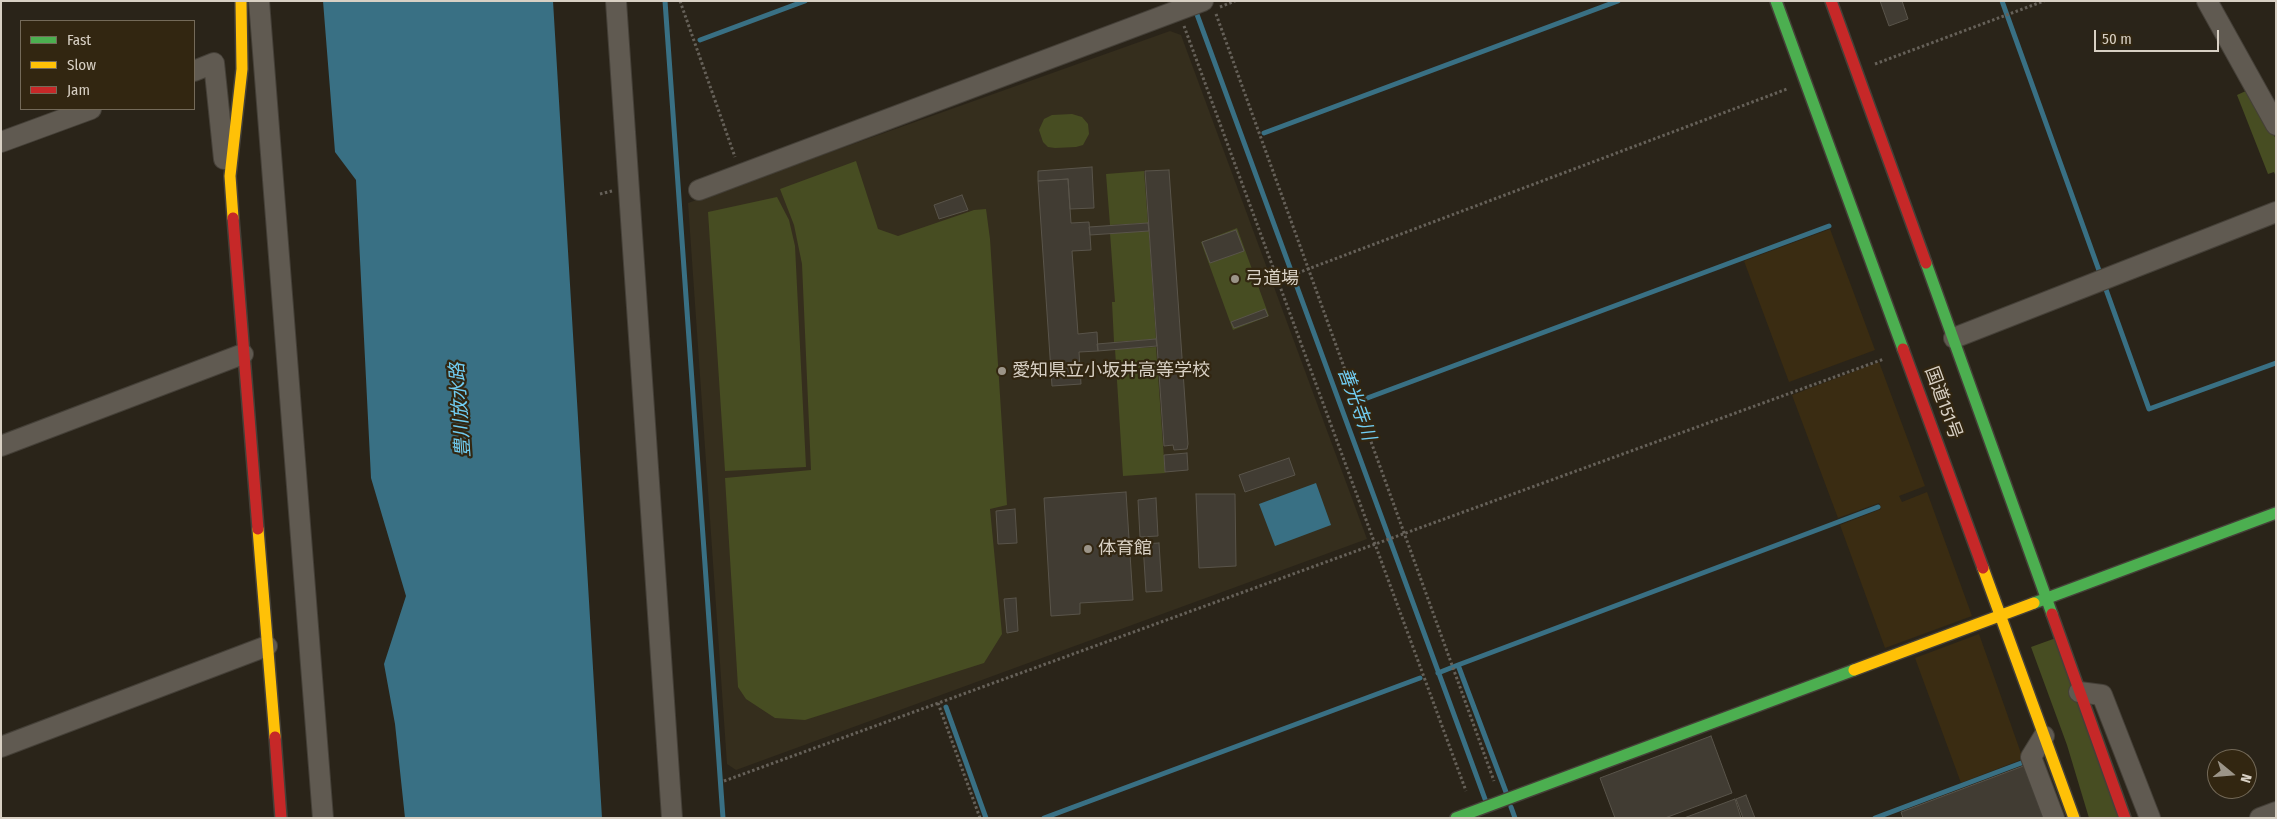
<!DOCTYPE html>
<html>
<head>
<meta charset="utf-8">
<style>
  body { margin:0 }
  #map { position:relative; width:2277px; height:819px; overflow:hidden; background:#2a2419; font-family:"Fira Sans Condensed",sans-serif }
  canvas { display:block }
  .frame { position:absolute; inset:0; border:2px solid #d8d0c4; pointer-events:none }
  .legend { position:absolute; left:20px; top:20px; width:175px; height:90px; box-sizing:border-box; background:#322611; border:1px solid #746a59; margin:0; padding:6px 9px; list-style:none; font-size:15px; color:#d8d0c4 }
  .legend li { display:flex; align-items:center; gap:10px; height:25px }
  .legend b { width:25px; border:1px solid #746a59 }
  .north { position:absolute; left:2207px; top:749px; width:50px; height:50px; box-sizing:border-box; background:#322611; border:1px solid #746a59; border-radius:50%; rotate:107deg; font-size:14px; font-weight:700; line-height:20px; text-align:center; color:#d8d0c4 }
  .north::after { content:''; display:block; margin:auto; width:18px; height:22px; background:#9b9488; clip-path:polygon(50% 0,100% 100%,50% 72%,0 100%) }
  .scale { position:absolute; left:2094px; top:30px; width:125px; height:22px; box-sizing:border-box; border:2px solid #d8d0c4; border-top:0; padding-left:6px; font-size:15px; line-height:18px; white-space:nowrap; color:#d8d0c4; -webkit-text-stroke:4px #322611; paint-order:stroke }
</style>
</head>
<body>
<div id="map">
<canvas width="2277" height="819"></canvas>
<div class="frame"></div>
<ul class="legend">
<li><b style="height:6px;background:#4caf50"></b>Fast</li>
<li><b style="height:6px;background:#ffc107"></b>Slow</li>
<li><b style="height:6px;background:#c62828"></b>Jam</li>
</ul>
<div class="north">N</div>
<div class="scale">50 m</div>
</div>
<script>
const context = document.querySelector('canvas').getContext('2d');
context.lineJoin = 'round';
function paint(path, color) { context.fillStyle = color; context.fill(path, 'evenodd'); }
const poly = rows => new Path2D(rows.map(r => 'M' + r).join(''));
function trace(path, color, width, dash) { context.strokeStyle = color; context.lineWidth = width; context.lineCap = dash ? 'butt' : 'round'; context.setLineDash(dash || []); context.stroke(path); }
function label(font, color, halo, rows, align = 'center') {
  context.font = font + ' "Fira Sans Condensed","Noto Sans JP",sans-serif'; context.lineWidth = 4.5; context.setLineDash([]); context.textBaseline = 'middle'; context.strokeStyle = halo; context.fillStyle = color; for (const [text, x, y, turn = 0] of rows) {
    context.save(); context.translate(x, y); context.rotate((+turn || 0) * Math.PI / 180); context.textAlign = isNaN(turn) ? turn : align; if (halo) context.strokeText(text, 0, 0); context.fillText(text, 0, 0); context.restore();
  }
}
const built = poly([
  [1830,229,1875,350,1789,382,1744,261],
  [1879,362,1925,486,1899,496,1902,502,1927,492,1972,616,1885,648,1840,525,1881,509,1879,503,1838,518,1792,395],
  [1979,634,2023,759,1961,783,1915,658]
]);
const education = poly([
  [1170,31,1181,35,1367,539,736,770,727,764,688,203]
]);
const green = poly([
  [2248,90,2276,139,2276,177,2274,172,2268,174,2237,95],
  [1072,114,1082,117,1088,124,1089,134,1083,145,1076,147,1055,148,1048,147,1043,142,1039,130,1044,119,1052,115],
  [856,161,878,229,898,236,974,210,986,209,990,239,1007,505,990,509,1002,634,984,663,805,720,775,718,746,699,738,687,725,478,811,470,802,264,794,225,780,189],
  [1144,171,1148,223,1110,225,1106,174],
  [777,197,789,220,795,246,806,467,725,471,708,212],
  [1237,228,1269,316,1233,330,1201,242],
  [1149,231,1156,339,1114,342,1112,302,1115,302,1110,233],
  [1156,347,1165,473,1123,476,1115,349],
  [2056,638,2122,818,2089,818,2067,745,2031,647]
]);
const water = poly([
  [323,1,553,1,602,818,405,818,395,724,384,664,406,596,371,478,356,180,335,152],
  [1316,483,1331,525,1275,546,1259,504]
]);
const stream = poly([
  [665,1,723,818],
  [2002,1,2101,276],
  [1195,9,1485,799],
  [700,40,805,1],
  [1264,133,1618,1],
  [2104,284,2149,409,2276,363],
  [1362,400,1829,226],
  [1458,665,1878,507],
  [1438,673,1458,665,1506,792],
  [946,707,986,818],
  [1511,807,1515,818],
  [1044,818,1420,678],
  [1875,818,2024,762]
]);
const building = poly([
  [1880,1,1902,1,1908,19,1889,26,1880,1],
  [1092,167,1094,208,1070,209,1068,179,1038,181,1038,171,1092,167],
  [1169,170,1188,444,1187,449,1174,450,1173,445,1164,446,1145,171,1169,170],
  [1068,179,1071,223,1089,222,1090,235,1091,250,1072,251,1078,334,1097,332,1098,351,1079,352,1081,384,1052,386,1038,181,1068,179],
  [962,195,968,210,939,219,934,205,962,195],
  [1148,223,1149,231,1090,235,1089,227,1148,223],
  [1236,230,1244,251,1210,263,1202,242,1236,230],
  [1265,309,1268,316,1234,328,1231,322,1265,309],
  [1156,339,1157,346,1098,351,1097,344,1156,339],
  [1187,453,1188,470,1165,472,1164,455,1187,453],
  [1289,458,1295,475,1245,492,1239,475,1289,458],
  [1126,492,1133,600,1080,603,1080,614,1051,616,1044,498,1126,492],
  [1196,494,1235,494,1236,566,1199,568,1196,494],
  [1156,498,1158,536,1140,537,1138,500,1156,498],
  [1015,509,1017,543,998,544,996,511,1015,509],
  [1159,543,1162,591,1146,592,1143,544,1159,543],
  [1016,598,1018,631,1007,633,1004,599,1016,598],
  [1711,736,1732,793,1665,818,1615,818,1600,778,1711,736],
  [2026,765,2045,818,1903,818,1901,812,2026,765],
  [1746,795,1755,818,1743,818,1736,799,1746,795],
  [1735,799,1741,818,1684,818,1735,799]
]);
const path = poly([
  [680,1,735,157],
  [1220,7,1235,1],
  [1216,14,1494,781],
  [1184,26,1466,791],
  [1875,64,2044,1],
  [600,194,612,191],
  [1279,281,1308,269,1787,89],
  [938,703,980,818],
  [724,781,1884,359]
]);
const street = poly([
  [259,1,323,818],
  [616,1,672,818],
  [2207,1,2276,125],
  [194,71,214,63,224,159],
  [1,142,91,109],
  [699,190,1203,1],
  [1954,338,2276,212],
  [1,446,243,354],
  [2079,692,2102,695,2150,818],
  [2044,736,2031,757,2054,818],
  [1,747,267,646],
  [2260,818,2276,812]
]);
const fast = poly([
  [1776,1,1903,349],
  [1926,263,2052,614],
  [2034,603,2276,513],
  [1456,818,1854,670]
]);
const slow = poly([
  [233,218,230,176,242,69,241,1],
  [258,529,275,737],
  [1983,568,2074,818],
  [1854,670,2034,603]
]);
const jam = poly([
  [1831,1,1926,263],
  [233,218,258,529],
  [1903,349,1983,568],
  [2052,614,2125,818],
  [275,737,281,818]
]);
const markers = [
  [1235,279,5,"#9b9488"],
  [1002,371,5,"#9b9488"],
  [1088,549,5,"#9b9488"]
];
const poiNames = [
  ["弓道場",1245,279],
  ["愛知県立小坂井高等学校",1012,371],
  ["体育館",1098,549]
];
const streetNames = [
  ["国道151号",1943,403,70]
];
const waterNames = [
  ["善光寺川",1356,404,70],
  ["豊川放水路",461,410,-94]
];
paint(built, '#3a2c12');
paint(education, '#352e1d');
paint(green, '#474d22');
paint(water, '#397084');
trace(stream, '#397084', 5);
paint(building, '#413c33');
trace(building, '#59544a', 1);
trace(street, '#454038', 22);
trace(fast, '#454038', 14);
trace(slow, '#454038', 14);
trace(jam, '#454038', 14);
trace(path, '#666159', 3, [2.5, 2.5]);
trace(street, '#605a51', 20);
trace(fast, '#4caf50', 11);
trace(slow, '#ffc107', 11);
trace(jam, '#c62828', 11);
for (const [x, y, r, color] of markers) { const dot = new Path2D(); dot.arc(x, y, r, 0, 2 * Math.PI); context.fillStyle = color; context.fill(dot); trace(dot, '#322611', 2); }
label('18px', '#d8d0c4', '#322611', poiNames, 'left');
label('18px', '#d8d0c4', '#322611', streetNames);
label('italic 19px', '#71cdf2', '#322611', waterNames);
</script>
</body>
</html>
